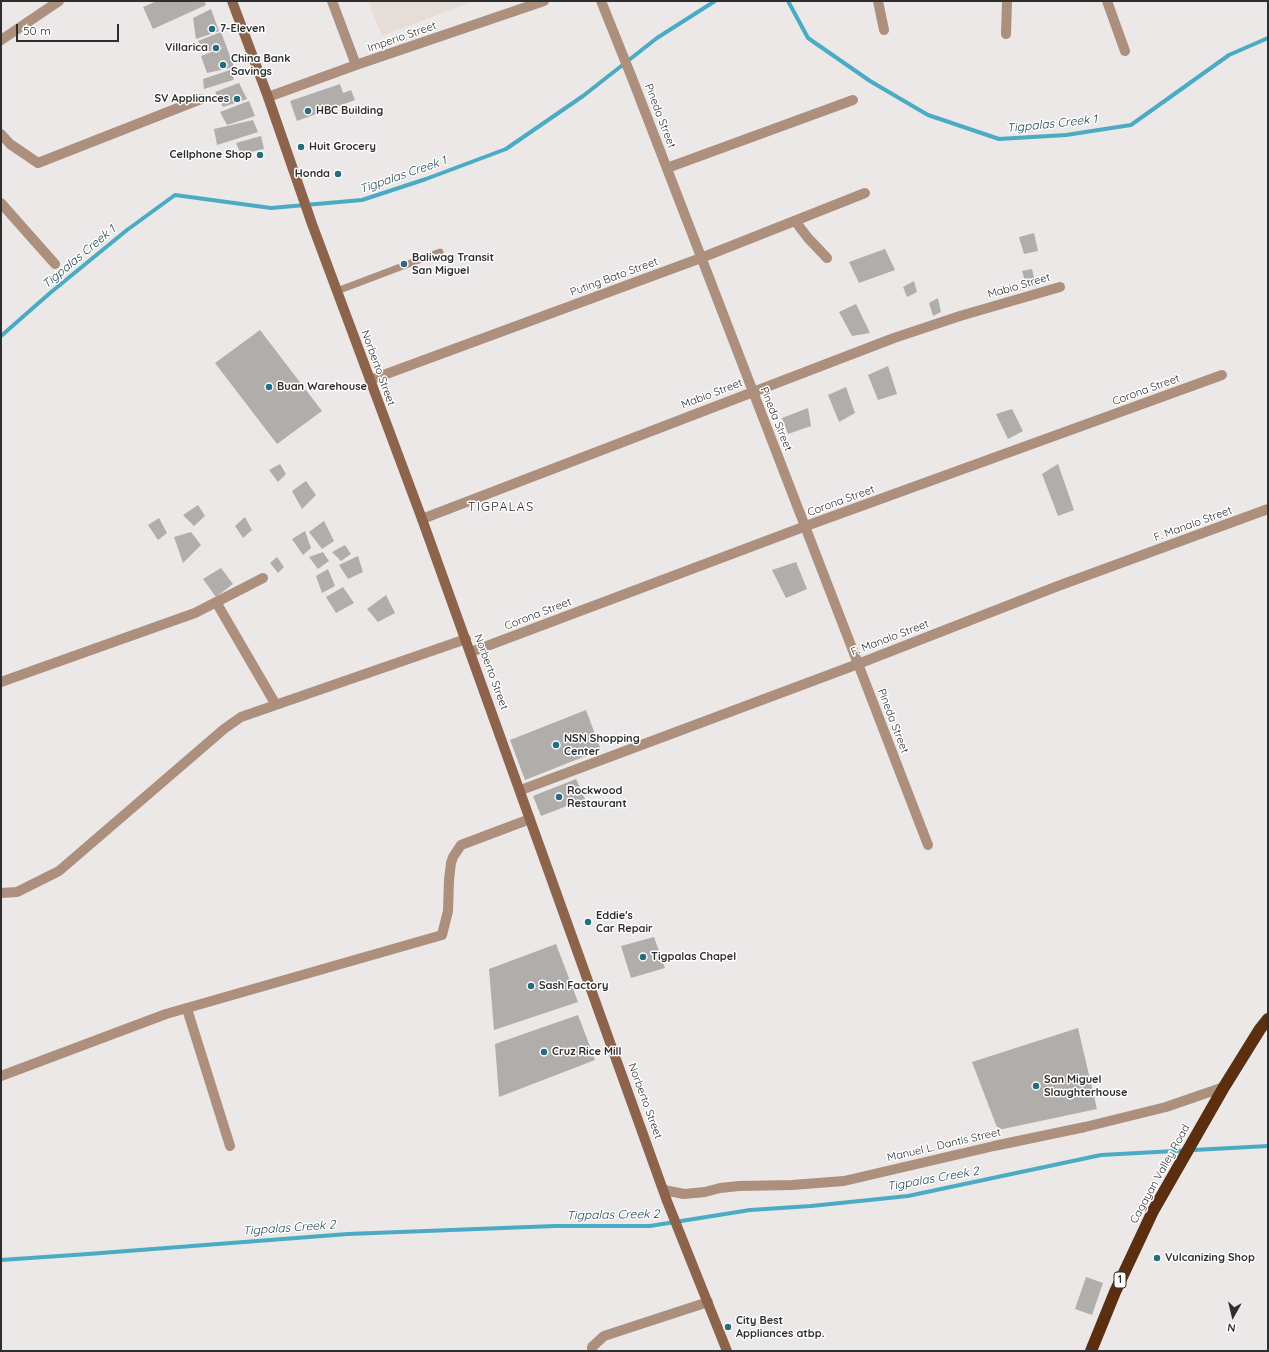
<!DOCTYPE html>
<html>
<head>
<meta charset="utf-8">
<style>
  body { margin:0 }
  #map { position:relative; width:1269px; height:1352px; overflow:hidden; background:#ebe8e7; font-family:Quicksand,sans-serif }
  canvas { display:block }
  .frame { position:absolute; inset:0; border:2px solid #2f2e2e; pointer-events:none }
  .north { position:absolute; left:1213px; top:1296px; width:40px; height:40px; -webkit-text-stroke:3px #fff; paint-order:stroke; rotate:188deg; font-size:11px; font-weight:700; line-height:16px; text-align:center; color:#2f2e2e }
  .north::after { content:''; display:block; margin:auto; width:14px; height:18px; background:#2f2e2e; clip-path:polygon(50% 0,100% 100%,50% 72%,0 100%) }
  .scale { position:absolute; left:16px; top:24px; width:103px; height:18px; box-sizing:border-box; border:2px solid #2f2e2e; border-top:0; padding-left:5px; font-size:12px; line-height:14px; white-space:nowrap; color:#2f2e2e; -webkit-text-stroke:3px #fff; paint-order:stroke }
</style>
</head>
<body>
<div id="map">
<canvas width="1269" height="1352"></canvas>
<div class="frame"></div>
<div class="north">N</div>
<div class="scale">50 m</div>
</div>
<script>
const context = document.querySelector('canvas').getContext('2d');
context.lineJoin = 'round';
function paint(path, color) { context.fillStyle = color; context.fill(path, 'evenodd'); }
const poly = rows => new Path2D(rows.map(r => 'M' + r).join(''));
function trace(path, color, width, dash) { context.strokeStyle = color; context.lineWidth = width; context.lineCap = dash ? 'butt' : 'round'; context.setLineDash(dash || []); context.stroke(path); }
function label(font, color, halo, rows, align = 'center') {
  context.font = font + ' Quicksand,sans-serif'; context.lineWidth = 3; context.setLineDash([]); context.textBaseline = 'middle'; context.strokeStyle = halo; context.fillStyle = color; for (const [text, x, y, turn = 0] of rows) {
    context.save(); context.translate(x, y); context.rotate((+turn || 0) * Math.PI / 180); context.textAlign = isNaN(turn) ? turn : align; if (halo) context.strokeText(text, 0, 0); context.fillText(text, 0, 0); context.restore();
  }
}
const built = poly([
  [368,1,474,1,382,36]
]);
const stream = poly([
  [788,1,808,38,870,81,928,115,999,139,1066,135,1131,125,1229,55,1268,38],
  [1,336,50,293,127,230,175,195,271,208,362,200,426,179,506,149,583,96,657,38,715,1],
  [1,1260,88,1254,348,1234,555,1226,650,1226,750,1210,811,1206,908,1196,1101,1155,1268,1146]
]);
const building = poly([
  [157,1,204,1,206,5,153,29,143,7],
  [211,9,219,31,196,39,193,18],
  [221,32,234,67,207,73,201,56,225,47,205,52,198,41],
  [230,70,234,79,233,80,204,89,203,79],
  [239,83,247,99,223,107,215,92],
  [340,84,343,93,351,90,355,100,297,121,290,101],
  [249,101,255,116,227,125,220,112],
  [253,120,258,132,217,145,214,129],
  [261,136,264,149,241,154,236,143],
  [1034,233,1038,251,1024,254,1019,237],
  [885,249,895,270,859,283,849,262],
  [1032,269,1036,286,1027,288,1022,271],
  [914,281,917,292,907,297,903,287],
  [938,298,941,312,933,316,929,303],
  [856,304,870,333,852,336,839,312],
  [260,330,322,411,277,444,215,363],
  [888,366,897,394,878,400,868,375],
  [846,387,855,413,839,422,828,395],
  [808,408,811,426,788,434,782,418],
  [1012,409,1023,431,1008,439,996,414],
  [280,464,286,474,278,482,269,470],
  [1058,464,1074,510,1058,516,1042,474],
  [306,481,316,495,302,509,292,491],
  [198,505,205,516,194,526,183,515],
  [245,517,252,530,243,538,235,526],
  [159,518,167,533,158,540,148,525],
  [324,521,334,541,322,549,309,532],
  [305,531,311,548,303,555,292,539],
  [191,532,201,545,183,563,174,537],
  [345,545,351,554,341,561,332,552],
  [323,552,329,561,318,569,309,557],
  [358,556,363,572,348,579,339,565],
  [277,557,284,567,278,573,270,563],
  [796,562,807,589,786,598,772,570],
  [221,568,233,584,216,597,203,579],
  [328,569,335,586,322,593,316,576],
  [343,587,354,603,336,613,326,597],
  [386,595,395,613,378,622,367,609],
  [586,710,601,750,525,780,510,740],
  [576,779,585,799,541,816,533,796],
  [654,937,665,968,631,978,621,946],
  [556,944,578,1002,494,1030,489,969],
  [578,1015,595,1060,499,1097,495,1044],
  [1078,1028,1097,1109,998,1130,972,1062],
  [1086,1277,1103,1283,1092,1315,1075,1309]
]);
const lane = poly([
  [337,291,440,252]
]);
const street = poly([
  [332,1,356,65],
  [601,1,632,78,928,845],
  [878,1,884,30],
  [1107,1,1125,51],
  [1006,34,1007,1],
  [1,40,59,1],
  [268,97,356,65,544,1],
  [1,134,10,144,38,163,201,99],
  [667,168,853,100],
  [1,203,55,264],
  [795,221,808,238,827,258],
  [370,380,701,258,865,193],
  [422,519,894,338,960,316,1060,287],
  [216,602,276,705],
  [471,652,806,526,1222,375],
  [1,682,195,613,263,578],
  [521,790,858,664,1058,586,1268,509],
  [1,893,17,892,59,871,224,729,241,717,466,639],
  [187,1009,230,1146],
  [1,1076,166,1014,442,935,448,911,449,880,451,863,453,857,461,845,530,819],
  [664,1190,684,1194,705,1192,720,1188,739,1186,792,1185,844,1181,994,1146,1085,1127,1166,1107,1224,1087],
  [592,1351,592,1347,604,1336,708,1302]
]);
const secondary = poly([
  [232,1,268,97,312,224,422,519,667,1201,727,1351]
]);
const highway = poly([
  [1091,1351,1115,1292,1153,1211,1224,1087,1260,1029,1268,1019]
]);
const markers = [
  [212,29,4,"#286c7d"],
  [216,48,4,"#286c7d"],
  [223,65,4,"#286c7d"],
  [237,99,4,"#286c7d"],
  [308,111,4,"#286c7d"],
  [301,147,4,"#286c7d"],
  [260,155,4,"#286c7d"],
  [338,174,4,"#286c7d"],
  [404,264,4,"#286c7d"],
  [269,387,4,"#286c7d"],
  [556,745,4,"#286c7d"],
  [559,797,4,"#286c7d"],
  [588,922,4,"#286c7d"],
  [643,957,4,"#286c7d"],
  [531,986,4,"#286c7d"],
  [544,1052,4,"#286c7d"],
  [1036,1086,4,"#286c7d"],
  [1157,1258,4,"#286c7d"],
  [728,1327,4,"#286c7d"]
];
const shields = [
  [1120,1280,12]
];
const shieldNames = [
  ["1",1120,1280]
];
const poiNames = [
  ["7-Eleven",220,29],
  ["Villarica",208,48,"right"],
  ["China Bank",231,59],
  ["Savings",231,72],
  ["SV Appliances",229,99,"right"],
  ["HBC Building",316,111],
  ["Huit Grocery",309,147],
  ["Cellphone Shop",252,155,"right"],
  ["Honda",330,174,"right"],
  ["Baliwag Transit",412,258],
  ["San Miguel",412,271],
  ["Buan Warehouse",277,387],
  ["NSN Shopping",564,739],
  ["Center",564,752],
  ["Rockwood",567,791],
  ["Restaurant",567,804],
  ["Eddie's",596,916],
  ["Car Repair",596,929],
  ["Tigpalas Chapel",651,957],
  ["Sash Factory",539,986],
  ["Cruz Rice Mill",552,1052],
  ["San Miguel",1044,1080],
  ["Slaughterhouse",1044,1093],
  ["Vulcanizing Shop",1165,1258],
  ["City Best",736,1321],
  ["Appliances atbp.",736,1334]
];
const streetNames = [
  ["Imperio Street",402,37,-19],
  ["Pineda Street",660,116,69],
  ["Puting Bato Street",614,277,-20],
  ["Mabio Street",1019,286,-16],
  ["Norberto Street",378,368,70],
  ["Corona Street",1146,390,-20],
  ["Mabio Street",712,394,-21],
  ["Pineda Street",776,419,68],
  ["Corona Street",841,501,-20],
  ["F. Manalo Street",1193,524,-20],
  ["Corona Street",538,614,-21],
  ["F. Manalo Street",890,638,-21],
  ["Norberto Street",491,672,70],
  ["Pineda Street",893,721,69],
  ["Norberto Street",645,1101,70],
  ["Manuel L. Dantis Street",944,1145,-13],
  ["Cagayan Valley Road",1160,1174,-61]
];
const waterNames = [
  ["Tigpalas Creek 1",1052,124,-6],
  ["Tigpalas Creek 1",403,175,-19],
  ["Tigpalas Creek 1",79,257,-40],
  ["Tigpalas Creek 2",933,1179,-10],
  ["Tigpalas Creek 2",613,1215,-1],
  ["Tigpalas Creek 2",289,1228,-4]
];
const quarterNames = [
  ["TIGPALAS",501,507]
];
paint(built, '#e7ddd7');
trace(stream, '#4babc5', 4);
paint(building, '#b0adab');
trace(lane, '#ad8f7e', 7);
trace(street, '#ad8f7e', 10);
trace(secondary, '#8d644b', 10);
trace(highway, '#5a2e0f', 12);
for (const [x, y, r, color] of markers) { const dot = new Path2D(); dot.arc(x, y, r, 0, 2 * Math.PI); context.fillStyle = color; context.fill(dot); trace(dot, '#fff', 1.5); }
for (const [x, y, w] of shields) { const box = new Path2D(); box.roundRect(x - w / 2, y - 8, w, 16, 3); context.fillStyle = '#fff'; context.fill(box); trace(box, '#2f2e2e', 1); }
label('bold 10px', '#2f2e2e', null, shieldNames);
label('bold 11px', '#2f2e2e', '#fff', poiNames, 'left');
label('11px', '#2f2e2e', '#fff', streetNames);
label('italic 12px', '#143f4a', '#fff', waterNames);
context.letterSpacing = '1px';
label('13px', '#2f2e2e', '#fff', quarterNames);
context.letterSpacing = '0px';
</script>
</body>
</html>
